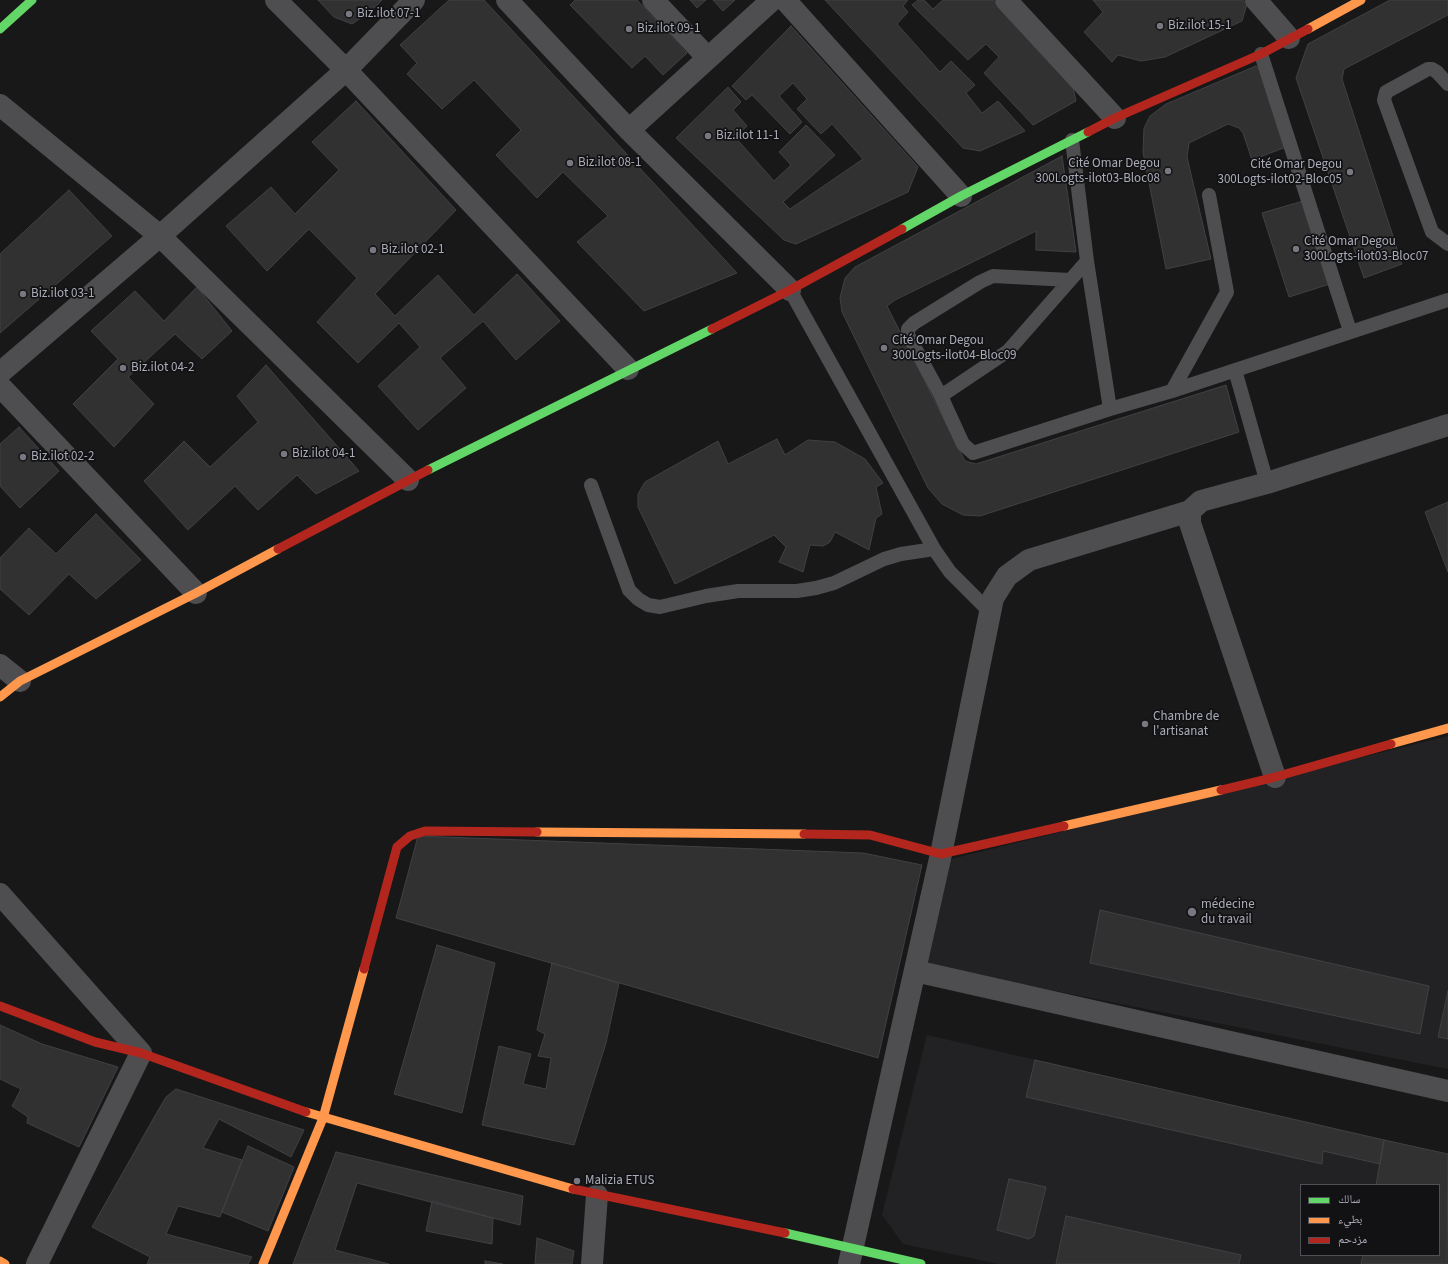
<!DOCTYPE html>
<html>
<head>
<meta charset="utf-8">
<style>
  body { margin:0 }
  #map { position:relative; width:1448px; height:1264px; overflow:hidden; background:#181818; font-family:"Source Sans 3","Noto Naskh Arabic",sans-serif }
  canvas { display:block }
  .legend { position:absolute; left:1300px; top:1184px; width:140px; height:72px; box-sizing:border-box; background:#121214; border:1px solid #4f5056; margin:0; padding:5px 7px; list-style:none; font-size:12px; color:#aaacb8 }
  .legend li { display:flex; align-items:center; gap:8px; height:20px }
  .legend b { width:20px; border:1px solid #4f5056 }
</style>
</head>
<body>
<div id="map">
<canvas width="1448" height="1264"></canvas>
<ul class="legend">
<li><b style="height:5px;background:#63d668"></b>سالك</li>
<li><b style="height:5px;background:#ff974d"></b>بطيء</li>
<li><b style="height:5px;background:#b3261e"></b>مزدحم</li>
</ul>
</div>
<script>
const context = document.querySelector('canvas').getContext('2d');
context.lineJoin = 'round';
function paint(path, color) { context.fillStyle = color; context.fill(path, 'evenodd'); }
const poly = rows => new Path2D(rows.map(r => 'M' + r).join(''));
function trace(path, color, width, dash) { context.strokeStyle = color; context.lineWidth = width; context.lineCap = dash ? 'butt' : 'round'; context.setLineDash(dash || []); context.stroke(path); }
function label(font, color, halo, rows, align = 'center') {
  context.font = font + ' "Source Sans 3",sans-serif'; context.lineWidth = 3.5; context.setLineDash([]); context.textBaseline = 'middle'; context.strokeStyle = halo; context.fillStyle = color; for (const [text, x, y, turn = 0] of rows) {
    context.save(); context.translate(x, y); context.rotate((+turn || 0) * Math.PI / 180); context.textAlign = isNaN(turn) ? turn : align; if (halo) context.strokeText(text, 0, 0); context.fillText(text, 0, 0); context.restore();
  }
}
const built = poly([
  [1448,736,1448,1069,925,965,947,860],
  [927,1035,1448,1154,1448,1264,999,1264,903,1244,882,1215],
  [1301,1185,1439,1185,1439,1255,1301,1255]
]);
const building = poly([
  [318,0,382,0,371,11,352,24,334,17,318,0],
  [449,0,484,0,737,273,644,311,577,242,608,216,563,172,537,198,496,155,521,130,474,80,442,109,407,74,417,63,400,45,449,0],
  [575,0,637,0,687,53,663,75,645,56,632,68,570,5,575,0],
  [690,0,706,0,697,8,690,0],
  [713,0,735,0,723,11,713,0],
  [825,0,908,0,903,6,908,12,897,24,940,72,951,61,975,85,966,93,982,113,998,101,1025,131,980,151,963,148,825,0],
  [918,0,924,0,933,9,943,0,993,0,1072,83,1076,101,1033,125,984,73,999,57,986,44,968,60,912,5,918,0],
  [1093,0,1243,0,1247,4,1242,21,1165,57,1141,61,1118,55,1112,62,1084,32,1103,12,1093,0],
  [1390,0,1448,0,1448,15,1344,69,1342,79,1402,264,1364,278,1296,78,1308,44,1390,0],
  [791,26,918,167,908,192,796,244,784,240,676,138,728,87,741,102,733,110,747,126,735,137,774,181,791,165,779,152,806,125,835,155,783,202,790,209,863,159,832,124,821,134,797,109,807,99,793,83,779,96,802,122,790,134,752,95,746,100,732,86,791,26],
  [1256,66,1262,73,1286,147,1252,160,1243,133,1239,128,1228,124,1189,143,1187,157,1211,259,1166,269,1143,152,1144,128,1150,116,1166,104,1256,66],
  [356,101,456,210,375,294,395,316,438,275,474,315,517,274,560,321,516,360,483,321,440,358,466,388,418,430,378,386,420,347,399,323,358,363,317,322,357,278,309,229,267,271,226,226,271,187,295,214,339,170,312,142,356,101],
  [1062,156,1076,252,1036,250,1036,231,895,300,887,306,965,461,976,464,1226,385,1239,432,980,516,963,515,942,504,928,488,842,312,840,298,845,278,855,267,1062,156],
  [69,190,112,236,0,333,0,254,69,190],
  [1303,201,1330,284,1289,297,1262,213,1303,201],
  [197,287,232,331,202,359,175,334,128,377,154,404,114,447,73,404,118,359,91,331,135,291,164,321,197,287],
  [266,365,359,471,316,494,297,475,258,510,235,486,188,530,144,481,184,441,210,467,258,422,237,396,266,365],
  [19,427,59,471,20,508,0,486,0,444,19,427],
  [777,439,785,455,808,440,835,442,865,459,883,483,876,487,882,514,876,518,869,550,835,532,830,542,823,546,810,545,803,572,779,562,786,547,774,535,675,584,638,507,638,494,645,482,718,441,728,464,777,439],
  [1448,502,1448,572,1425,512,1448,502],
  [96,514,141,560,96,599,69,574,29,615,0,589,0,558,29,528,56,554,96,514],
  [418,836,863,853,922,865,878,1058,396,918,418,836],
  [1100,910,1429,986,1420,1034,1090,963,1100,910],
  [437,945,495,963,462,1113,394,1094,437,945],
  [552,963,619,983,606,1043,574,1145,482,1125,499,1046,531,1054,523,1084,546,1089,551,1058,538,1056,545,1034,537,1030,552,963],
  [1448,991,1448,1039,1438,1037,1448,991],
  [0,1025,42,1044,118,1067,79,1147,27,1123,28,1117,12,1106,21,1089,0,1079,0,1025],
  [1035,1060,1384,1140,1380,1164,1323,1151,1322,1164,1026,1097,1035,1060],
  [176,1089,304,1130,291,1157,219,1119,203,1148,242,1160,220,1217,178,1206,166,1234,252,1257,248,1264,147,1264,150,1257,92,1227,156,1114,166,1097,176,1089],
  [1384,1140,1448,1154,1447,1264,1361,1264,1363,1255,1439,1255,1439,1185,1376,1185,1384,1140],
  [248,1146,294,1167,268,1231,222,1212,248,1146],
  [336,1152,523,1196,520,1225,357,1183,335,1250,389,1264,293,1264,336,1152],
  [1009,1179,1046,1187,1034,1236,1029,1239,997,1230,1009,1179],
  [432,1201,493,1218,492,1244,426,1231,432,1201],
  [1066,1216,1241,1255,1239,1264,1056,1264,1066,1216],
  [537,1238,574,1251,572,1264,535,1264,537,1238],
  [485,1261,503,1264,485,1264,485,1261]
]);
const lane = poly([
  [1261,54,1350,331],
  [1448,84,1437,72,1432,69,1428,69,1386,92,1384,100,1432,232,1448,244],
  [1072,140,1087,261,1110,409,1172,391,1448,300],
  [1070,280,993,276,980,282,914,323,908,329,908,335,941,396,963,444,973,453,1110,409],
  [790,290,934,549,950,572,989,611],
  [1235,370,1267,483],
  [1172,391,1227,292,1209,195],
  [941,396,1008,351,1087,261],
  [591,485,629,590,638,599,648,605,660,607,706,596,738,591,797,591,816,588,834,583,884,559,901,554,934,549]
]);
const street = poly([
  [276,0,346,70,628,369],
  [507,0,629,130,790,290],
  [653,0,708,58],
  [785,0,961,196],
  [1006,0,1115,118],
  [1256,0,1289,38],
  [0,105,160,236,408,480],
  [629,130,772,0],
  [0,373,160,236,346,70,414,0],
  [0,386,196,593],
  [0,665,20,681],
  [1275,777,1190,523,1190,511,1201,501,1267,483,1448,425],
  [0,894,141,1053,37,1264],
  [915,971,1448,1091],
  [592,1264,597,1195],
  [849,1264,941,854,993,598,1007,576,1029,560,1190,511]
]);
const fast = poly([
  [0,29,32,0],
  [902,229,961,196,1088,132],
  [428,470,712,329],
  [785,1233,921,1264]
]);
const slow = poly([
  [1308,29,1361,0],
  [0,697,20,681,196,593,278,549],
  [1391,744,1448,728],
  [1064,826,1221,790],
  [537,832,804,834],
  [306,1112,573,1189],
  [0,1261,5,1264],
  [263,1264,323,1118,364,969]
]);
const jam = poly([
  [1088,132,1115,118,1261,54,1308,29],
  [712,329,790,290,902,229],
  [278,549,428,470],
  [1221,790,1275,777,1391,744],
  [804,834,870,835,941,854,1064,826],
  [364,969,397,847,410,836,425,831,537,832],
  [0,1006,95,1042,141,1053,306,1112],
  [573,1189,785,1233]
]);
const markers = [
  [349,14,4,"#777880"],
  [1160,26,4,"#777880"],
  [629,29,4,"#777880"],
  [708,136,4,"#777880"],
  [570,163,4,"#777880"],
  [1168,171,4,"#777880"],
  [1350,172,4,"#777880"],
  [1296,249,4,"#777880"],
  [373,250,4,"#777880"],
  [23,294,4,"#777880"],
  [884,348,4,"#777880"],
  [123,368,4,"#777880"],
  [284,454,4,"#777880"],
  [23,457,4,"#777880"],
  [1145,724,4,"#777880"],
  [1192,912,5,"#777880"],
  [577,1181,4,"#777880"]
];
const poiNames = [
  ["Biz.ilot 07-1",357,14],
  ["Biz.ilot 15-1",1168,26],
  ["Biz.ilot 09-1",637,29],
  ["Biz.ilot 11-1",716,136],
  ["Biz.ilot 08-1",578,163],
  ["Cité Omar Degou",1160,164,"right"],
  ["300Logts-ilot03-Bloc08",1160,179,"right"],
  ["Cité Omar Degou",1342,165,"right"],
  ["300Logts-ilot02-Bloc05",1342,180,"right"],
  ["Cité Omar Degou",1304,242],
  ["300Logts-ilot03-Bloc07",1304,257],
  ["Biz.ilot 02-1",381,250],
  ["Biz.ilot 03-1",31,294],
  ["Cité Omar Degou",892,341],
  ["300Logts-ilot04-Bloc09",892,356],
  ["Biz.ilot 04-2",131,368],
  ["Biz.ilot 04-1",292,454],
  ["Biz.ilot 02-2",31,457],
  ["Chambre de",1153,717],
  ["l'artisanat",1153,732],
  ["médecine",1201,905],
  ["du travail",1201,920],
  ["Malizia ETUS",585,1181]
];
paint(built, '#222224');
paint(building, '#313132');
trace(building, '#404144', 1);
trace(lane, '#4e4e51', 14);
trace(street, '#4e4e51', 22);
trace(fast, '#63d668', 9);
trace(slow, '#ff974d', 9);
trace(jam, '#b3261e', 9);
for (const [x, y, r, color] of markers) { const dot = new Path2D(); dot.arc(x, y, r, 0, 2 * Math.PI); context.fillStyle = color; context.fill(dot); trace(dot, '#121214', 1.5); }
label('13px', '#aaacb8', '#121214', poiNames, 'left');
</script>
</body>
</html>
